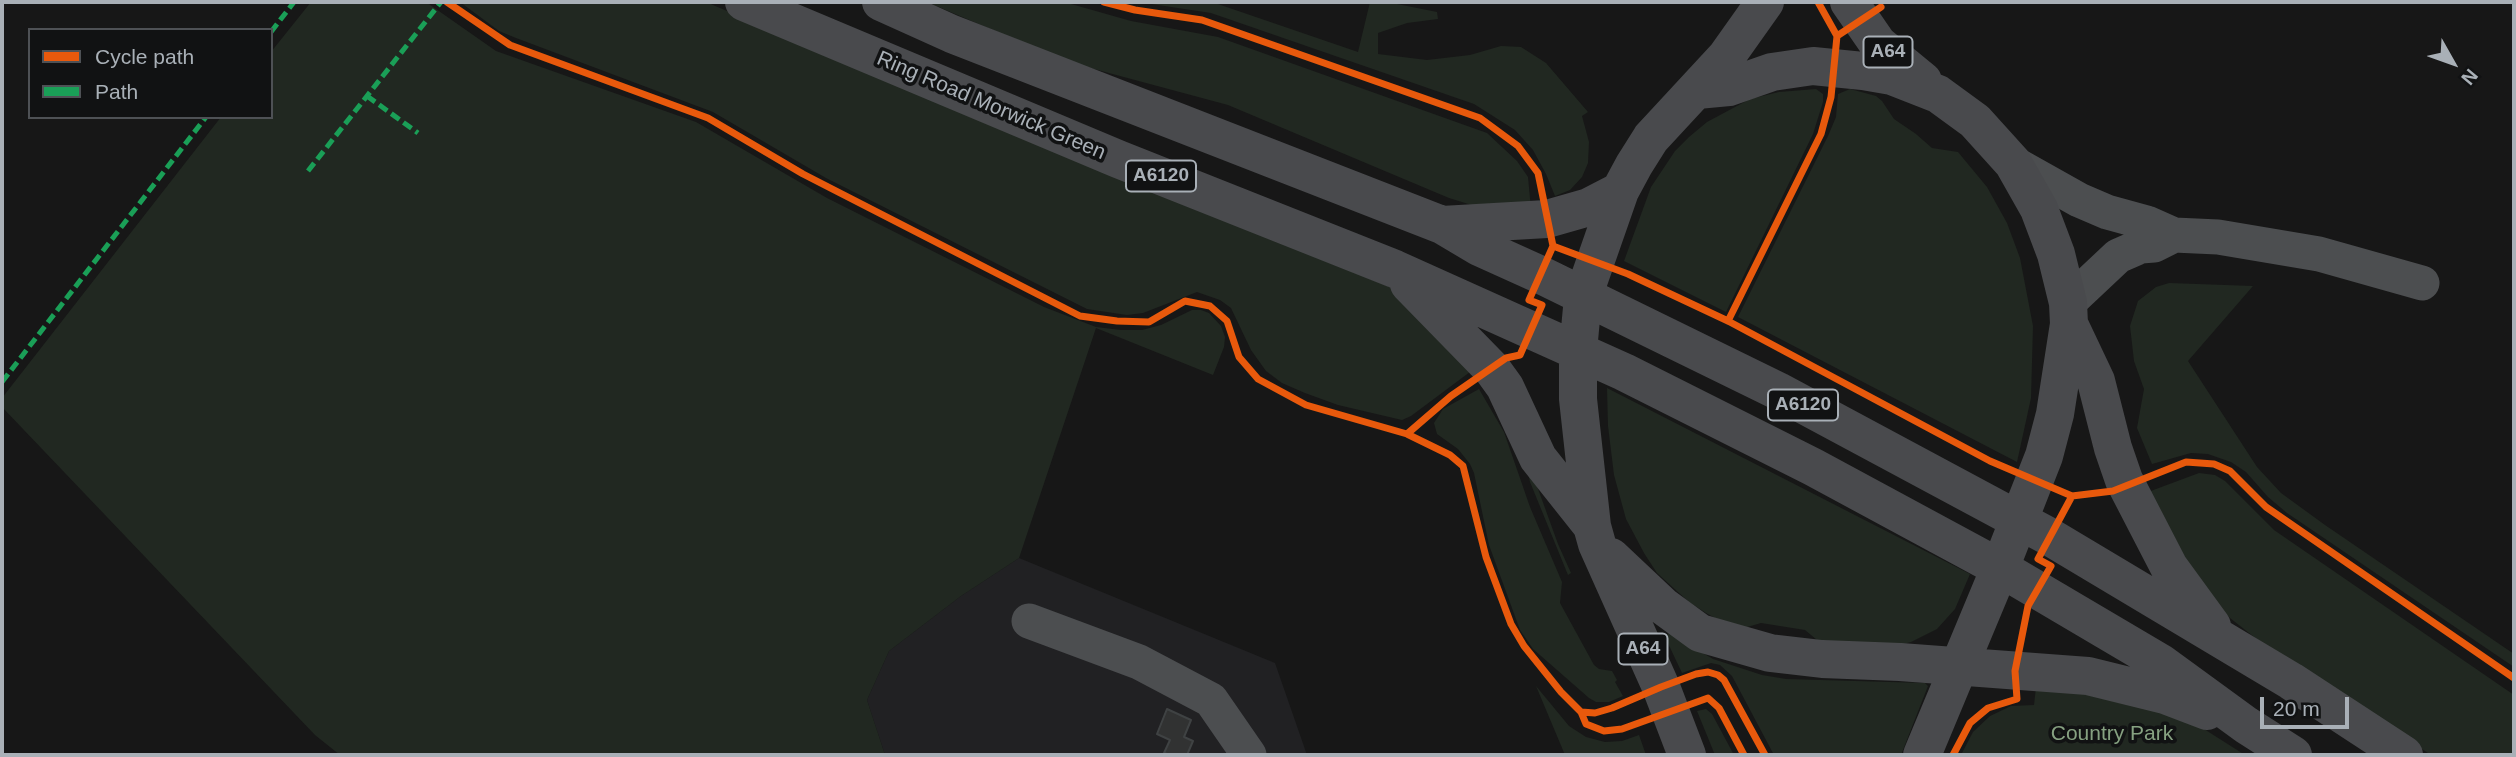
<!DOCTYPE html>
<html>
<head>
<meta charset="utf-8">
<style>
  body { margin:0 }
  #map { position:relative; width:2516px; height:757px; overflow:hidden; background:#171717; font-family:Arial,sans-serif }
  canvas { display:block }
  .frame { position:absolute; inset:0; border:4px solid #a9b0b7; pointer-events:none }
  .legend { position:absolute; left:28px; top:28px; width:245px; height:91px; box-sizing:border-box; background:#111213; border:2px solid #4e5155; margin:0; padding:9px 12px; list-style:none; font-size:21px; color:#a9b0b7 }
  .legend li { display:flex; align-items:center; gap:14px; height:35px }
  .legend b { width:35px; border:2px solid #4e5155 }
  .north { position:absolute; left:2418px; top:28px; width:70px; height:70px; -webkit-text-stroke:5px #111213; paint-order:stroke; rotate:130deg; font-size:19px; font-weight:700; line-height:28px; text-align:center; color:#a9b0b7 }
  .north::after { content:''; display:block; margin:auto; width:24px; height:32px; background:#a9b0b7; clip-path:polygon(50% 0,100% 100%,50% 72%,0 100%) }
  .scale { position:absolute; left:2260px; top:697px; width:89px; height:32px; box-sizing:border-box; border:4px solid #a9b0b7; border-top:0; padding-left:9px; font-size:21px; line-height:24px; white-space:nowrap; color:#a9b0b7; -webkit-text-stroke:5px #111213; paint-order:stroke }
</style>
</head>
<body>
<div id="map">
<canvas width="2516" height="757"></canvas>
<div class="frame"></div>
<ul class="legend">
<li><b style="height:9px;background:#e8590c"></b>Cycle path</li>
<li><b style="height:9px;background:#1a9f57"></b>Path</li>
</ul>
<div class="north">N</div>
<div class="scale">20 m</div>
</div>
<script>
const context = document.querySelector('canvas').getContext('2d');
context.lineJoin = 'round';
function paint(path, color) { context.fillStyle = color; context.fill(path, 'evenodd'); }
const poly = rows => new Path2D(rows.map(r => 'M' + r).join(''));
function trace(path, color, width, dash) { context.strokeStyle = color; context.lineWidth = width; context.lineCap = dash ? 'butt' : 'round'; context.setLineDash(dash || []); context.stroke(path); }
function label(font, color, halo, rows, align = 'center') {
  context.font = font + ' Arial,sans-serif'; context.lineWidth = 7; context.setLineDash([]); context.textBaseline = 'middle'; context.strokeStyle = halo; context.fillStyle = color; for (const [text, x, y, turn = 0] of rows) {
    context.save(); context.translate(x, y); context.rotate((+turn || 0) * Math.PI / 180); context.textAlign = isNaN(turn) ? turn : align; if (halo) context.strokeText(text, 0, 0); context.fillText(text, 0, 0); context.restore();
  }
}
const built = poly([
  [1019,558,1275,663,1307,755,885,755,867,700,889,651,961,596]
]);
const green = poly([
  [311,2,426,2,496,51,696,122,827,198,1044,307,1096,327,1121,330,1142,330,1161,325,1192,310,1201,310,1209,313,1221,326,1225,337,1224,347,1213,375,1096,328,1019,558,961,596,889,651,867,700,885,755,340,755,315,735,2,407,2,398,221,117,271,117,271,52],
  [460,2,706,2,1044,147,1395,289,1478,366,1411,416,1402,420,1338,405,1305,393,1282,383,1266,371,1251,350,1231,308,1220,300,1197,292,1143,313,1127,315,1087,309,826,178,713,112,516,38,499,31],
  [927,2,1064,2,1131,21,1218,37,1487,133,1517,161,1528,177,1531,209,1478,207,1449,198,1228,105,1068,62],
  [1138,2,1212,2,1358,52,1370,2,1387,2,1437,12,1438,19,1407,23,1378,33,1378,54,1427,60,1470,55,1501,46,1521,47,1546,63,1588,112,1582,116,1589,142,1588,163,1582,177,1570,190,1555,196,1546,174,1533,150,1515,130,1474,104,1211,13],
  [1816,89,1823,94,1823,102,1813,134,1726,312,1624,261,1651,187,1675,151,1689,137,1707,122,1750,99,1779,92],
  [1850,89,1876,96,1882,101,1894,119,1916,134,1932,148,1958,152,1987,187,2007,223,2020,258,2033,326,2031,398,2017,462,1738,317,1828,136,1836,117,1838,94],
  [2169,283,2253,286,2188,361,2257,467,2281,493,2325,525,2514,654,2514,667,2287,513,2268,497,2246,472,2231,462,2208,454,2191,453,2152,464,2137,428,2144,389,2134,361,2130,326,2138,301,2156,287],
  [1607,388,1970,574,1955,609,1937,629,1911,642,1896,646,1823,645,1805,630,1761,623,1737,630,1706,613,1689,602,1657,573,1644,553,1626,519,1614,475,1608,426],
  [1479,389,1504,432,1530,507,1562,582,1560,603,1594,665,1599,669,1612,671,1617,680,1615,682,1623,696,1609,702,1596,702,1589,698,1533,649,1520,630,1489,545,1474,473,1470,464,1458,449,1437,434,1434,423,1443,409],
  [1520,439,1558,544,1571,573,1568,575,1530,482],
  [2199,473,2215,475,2225,481,2274,530,2514,695,2514,755,2431,755,2263,644,2230,618,2197,586,2140,495],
  [1669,633,1713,659,1762,675,1786,679,1925,683,1928,686,1901,755,1774,755,1732,676,1720,665,1711,663,1682,673,1665,637],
  [1536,686,1569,726,1586,737,1605,742,1622,741,1639,735,1646,755,1565,755],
  [2036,687,2115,695,2193,722,2245,755,1961,755,1973,732,1990,716,2011,706,2034,705],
  [1706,709,1712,714,1734,755,1715,755,1697,711]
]);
const building = poly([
  [1167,709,1191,720,1184,737,1193,741,1187,755,1170,755,1164,753,1170,740,1157,734,1167,709]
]);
const minor = poly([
  [2013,163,2079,200,2107,212,2147,223,2174,235,2218,237,2319,254,2422,283],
  [2068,303,2118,256,2141,246,2154,245,2174,235],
  [1029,621,1139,662,1211,700,1249,755]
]);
const highway = poly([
  [744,2,1118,159,1395,269,1624,372,1813,467,2000,568,2161,663,2246,725,2293,755],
  [881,2,952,34,1442,225,1479,247,1541,275,1778,391,2050,537,2291,681,2404,755],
  [1849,2,1878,44,1923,81],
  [1697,90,1729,87,1772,72,1813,66,1863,71,1892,76,1938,94,1975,121,2013,163,2039,209,2056,254,2068,303,2069,324,2055,414,2044,456,2000,568,1922,755],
  [1442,225,1547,219,1589,207,1620,191],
  [1409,284,1492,369,1505,387,1538,458,1592,526],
  [2069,324,2096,381,2113,448,2124,480,2169,567,2212,626],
  [1611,557,1663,606,1700,633,1770,653,1822,659,1900,662,2088,676,2165,695,2207,711],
  [1687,755,1661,687,1597,544,1592,526,1578,399,1578,351,1583,297,1620,191,1634,165,1651,138,1726,57,1765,2]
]);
const quiet = poly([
  [271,32,294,2],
  [367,96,418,133],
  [308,171,441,2],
  [2,382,206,117]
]);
const cycleway = poly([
  [447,2,510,45,708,118,803,174,1080,316,1117,321,1149,322,1185,301,1210,306,1227,321,1239,357,1258,379,1306,405,1407,434,1450,455,1463,466,1486,557,1511,624,1524,646,1561,692,1581,712,1586,724,1604,731,1622,729,1708,698,1719,708,1744,755],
  [1104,2,1135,10,1202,20,1480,118,1518,146,1538,173,1553,246,1529,300,1542,305,1520,355,1506,358,1451,396,1407,434],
  [1818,2,1837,36,1881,7],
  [1553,246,1628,274,1728,321,1990,461,2072,496,2038,559,2051,566,2028,606,2015,671,2017,699,1988,708,1970,723,1953,755],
  [1728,321,1821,134,1831,97,1837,36],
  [2072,496,2113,491,2186,462,2214,464,2230,471,2266,507,2514,678],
  [1581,712,1595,713,1612,708,1661,687,1696,674,1708,672,1718,675,1724,680,1765,755]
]);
const shields = [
  [1888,52,49],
  [1161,176,70],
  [1803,405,70],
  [1643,649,49]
];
const shieldNames = [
  ["A64",1888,52],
  ["A6120",1161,176],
  ["A6120",1803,405],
  ["A64",1643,649]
];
const streetNames = [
  ["Ring Road Morwick Green",991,106,23]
];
const parkNames = [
  ["Country Park",2112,734]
];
paint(built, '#212123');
paint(green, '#212821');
paint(building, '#313232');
trace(building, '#3f4243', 2);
trace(minor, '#4c4e50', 35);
trace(highway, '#494a4d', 38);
trace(quiet, '#1a9f57', 5, [10, 5]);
trace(cycleway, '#e8590c', 7);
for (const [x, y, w] of shields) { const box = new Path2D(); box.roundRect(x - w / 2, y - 15.5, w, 31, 5); context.fillStyle = '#111213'; context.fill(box); trace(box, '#a9b0b7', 2); }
label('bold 19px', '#a9b0b7', null, shieldNames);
label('21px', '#a9b0b7', '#111213', streetNames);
label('21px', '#86a181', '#111213', parkNames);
</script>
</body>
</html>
